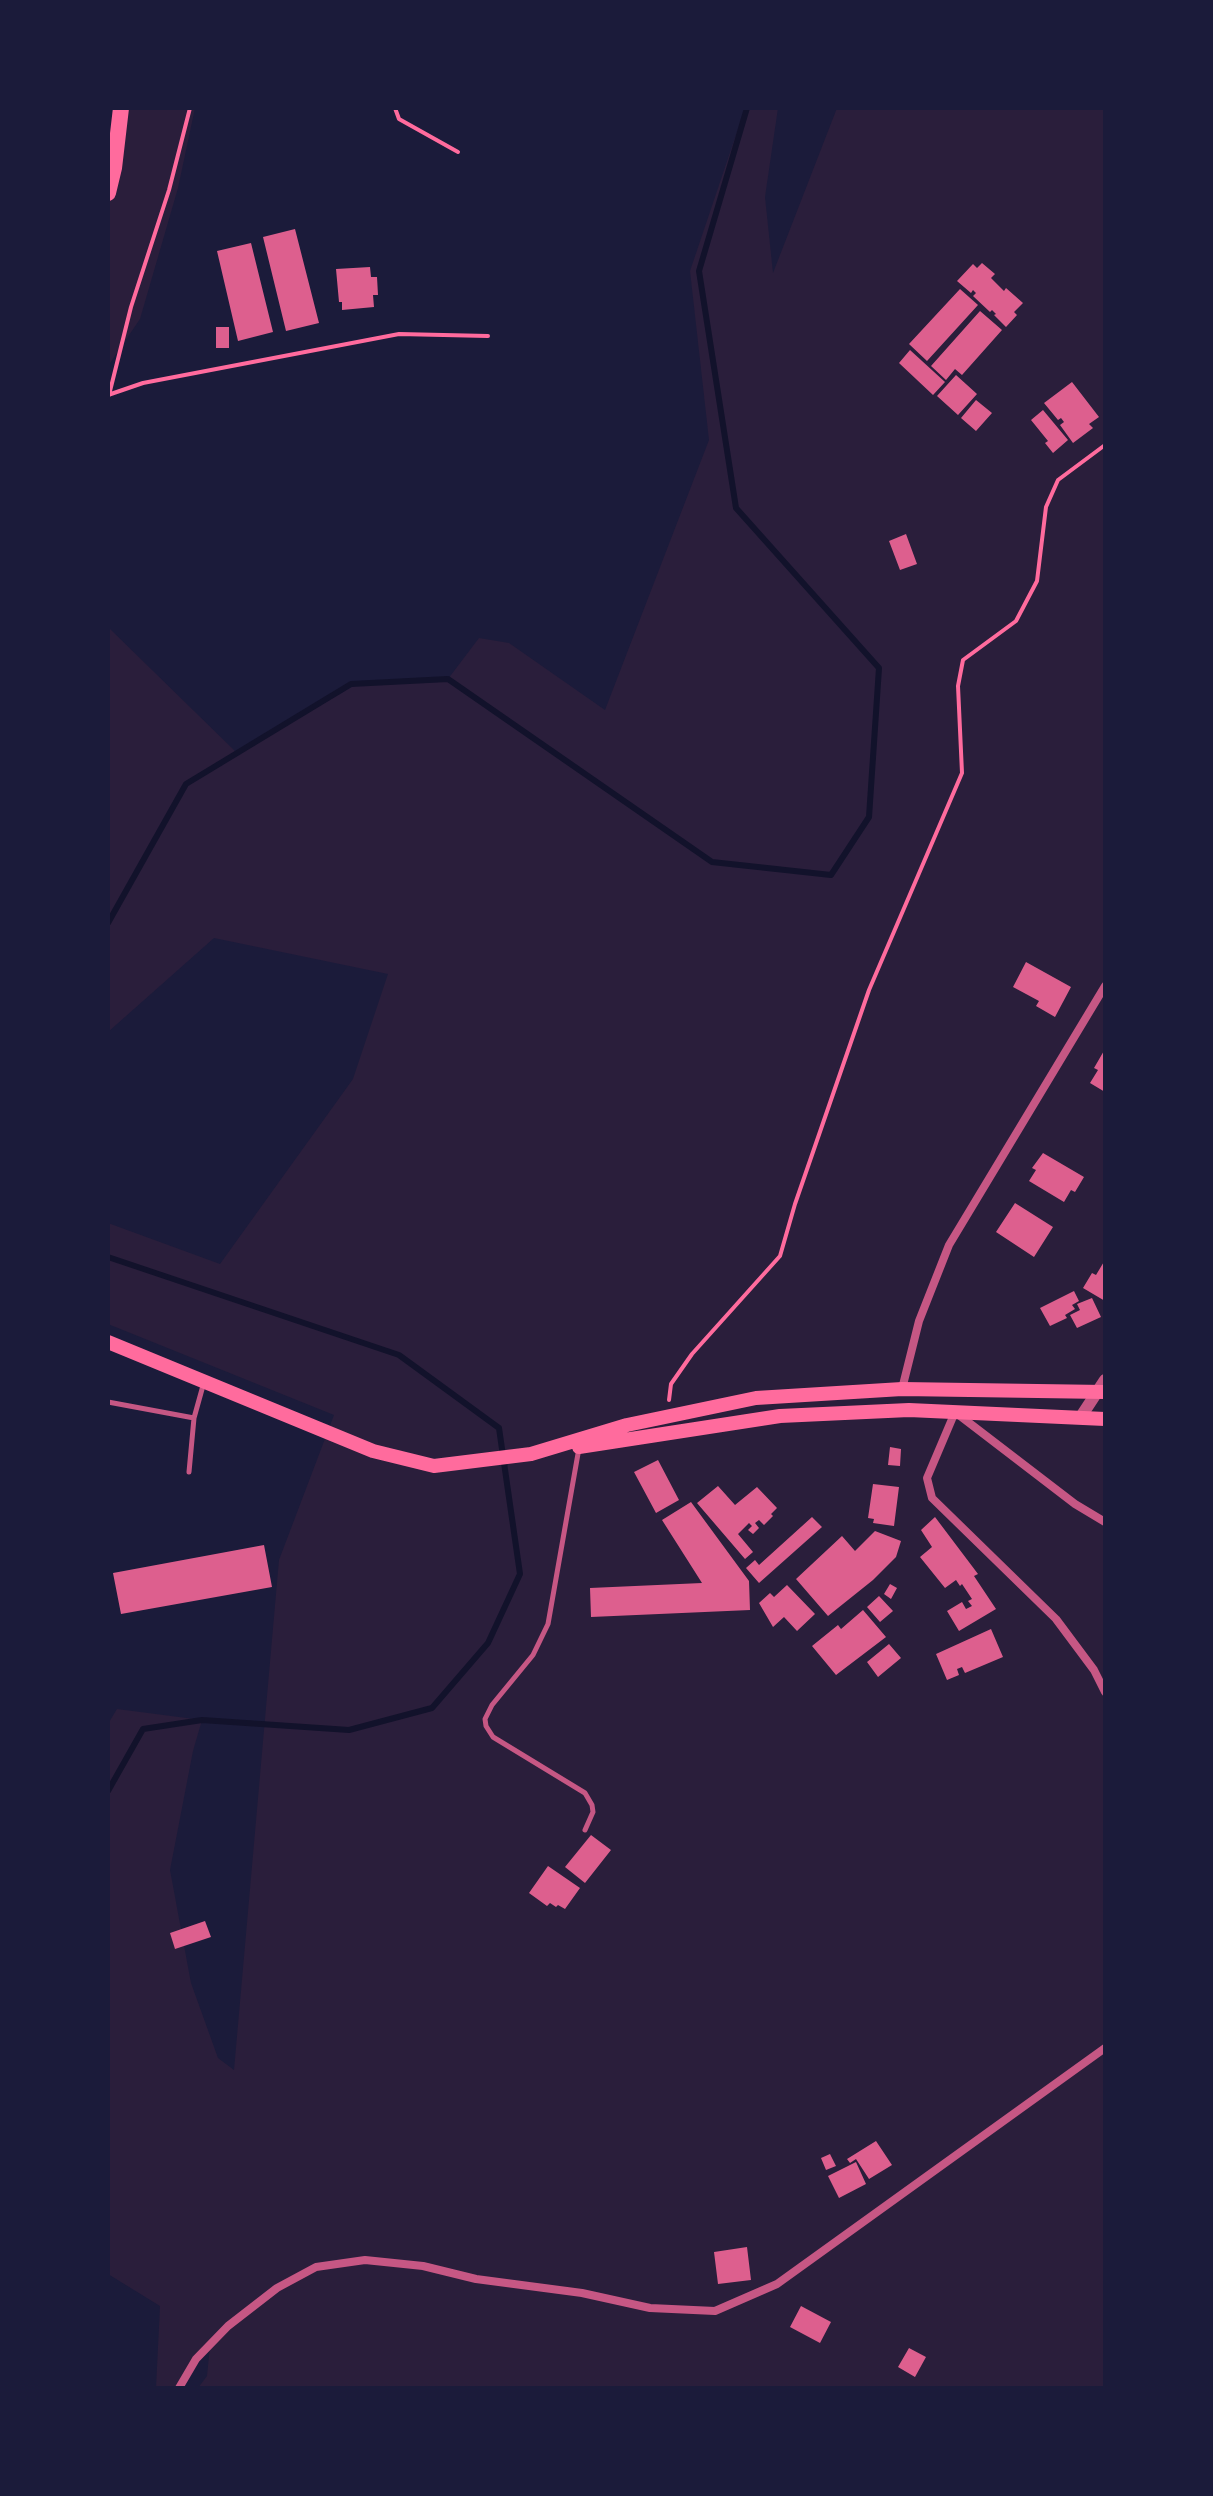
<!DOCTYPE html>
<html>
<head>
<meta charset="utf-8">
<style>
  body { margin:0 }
  #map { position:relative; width:1213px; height:2496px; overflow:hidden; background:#1b1b3a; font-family:"Archivo Narrow",sans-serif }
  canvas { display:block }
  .frame { position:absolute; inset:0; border:110px solid #1b1b3a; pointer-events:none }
</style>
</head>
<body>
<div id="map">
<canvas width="1213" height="2496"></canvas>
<div class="frame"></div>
</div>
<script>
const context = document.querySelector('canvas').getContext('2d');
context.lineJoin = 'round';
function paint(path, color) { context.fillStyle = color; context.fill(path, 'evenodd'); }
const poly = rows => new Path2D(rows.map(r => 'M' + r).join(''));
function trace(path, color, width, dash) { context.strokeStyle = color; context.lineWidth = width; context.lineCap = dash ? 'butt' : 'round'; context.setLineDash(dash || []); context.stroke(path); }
const green = poly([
  [121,108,195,108,178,188,140,319,108,366,108,193],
  [745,108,778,108,765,197,773,273,837,108,1105,108,1105,2388,198,2388,207,2376,210,2346,179,2388,156,2388,160,2306,108,2274,108,1724,117,1709,202,1720,193,1751,170,1870,191,1983,218,2058,234,2070,279,1560,334,1415,108,1324,108,1223,220,1264,353,1079,388,974,214,938,108,1032,108,629,109,628,237,753,357,684,448,679,479,638,509,643,605,710,709,440,690,271]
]);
const stream = poly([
  [108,923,186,784,351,684,448,679,712,862,831,875,869,817,879,668,736,508,699,271,747,108],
  [108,1257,399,1355,499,1428,520,1574,488,1643,432,1708,349,1730,202,1720,143,1729,108,1791]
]);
const building = poly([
  [295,229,319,323,286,331,263,237],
  [251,243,273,332,238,341,217,251],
  [982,263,995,274,991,278,1004,291,1006,288,1023,303,1014,312,1017,315,1006,327,994,315,996,314,992,310,990,312,973,296,976,293,973,290,971,293,957,281,973,264,977,268],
  [370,267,371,277,377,277,378,295,373,295,374,307,342,310,342,302,339,302,336,269],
  [960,289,978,305,927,361,909,344],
  [980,311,1002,330,962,375,955,369,946,380,931,366],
  [216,327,229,327,229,348,216,348],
  [910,350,945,382,933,395,899,363],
  [956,375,977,394,958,415,937,396],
  [1072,382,1099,417,1089,424,1093,428,1073,443,1060,425,1064,422,1061,418,1058,420,1044,403],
  [976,400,992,413,976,431,961,418],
  [1043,410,1068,440,1053,453,1045,443,1048,441,1031,420],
  [906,534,917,564,900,570,889,541],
  [1026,962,1071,987,1055,1017,1036,1006,1039,1001,1013,987],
  [1105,1049,1105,1092,1090,1083,1098,1070,1094,1068],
  [1043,1153,1084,1177,1075,1192,1071,1190,1064,1202,1029,1181,1036,1170,1032,1168],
  [1015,1203,1053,1227,1034,1257,996,1232],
  [1105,1260,1105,1301,1083,1288,1092,1273,1096,1275],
  [1074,1291,1079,1301,1072,1305,1075,1309,1065,1315,1067,1318,1050,1326,1040,1308],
  [1092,1298,1101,1317,1077,1328,1070,1315,1080,1310,1077,1304],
  [890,1447,901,1449,900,1466,888,1465],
  [658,1460,679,1500,656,1513,634,1472],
  [873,1484,899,1487,894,1526,873,1523,874,1519,868,1518],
  [718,1486,735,1505,757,1487,777,1508,771,1514,773,1516,764,1525,759,1520,755,1523,759,1528,753,1534,748,1530,752,1526,749,1523,738,1534,753,1552,745,1559,697,1503],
  [691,1502,749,1581,750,1610,591,1617,590,1588,702,1583,662,1520],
  [812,1517,822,1527,759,1583,746,1568,755,1560,759,1565],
  [935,1517,978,1574,974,1576,996,1609,959,1631,947,1611,962,1602,966,1609,972,1606,968,1601,972,1599,962,1584,960,1586,956,1580,945,1588,920,1557,932,1547,921,1530],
  [875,1531,901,1541,896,1557,873,1580,828,1616,796,1579,842,1536,855,1551],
  [264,1545,272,1587,121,1614,113,1573],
  [890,1584,897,1588,891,1599,884,1594],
  [787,1585,815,1614,797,1631,784,1617,773,1627,759,1603,770,1593,774,1597],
  [879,1596,893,1611,880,1622,867,1607],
  [863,1610,886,1637,836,1675,812,1646,838,1625,841,1629],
  [991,1629,1003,1657,965,1673,962,1667,957,1669,959,1675,947,1680,936,1654],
  [889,1644,901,1658,878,1677,867,1662],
  [591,1835,611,1850,585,1883,565,1867],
  [548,1866,580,1888,565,1909,558,1905,556,1907,550,1903,547,1906,529,1893],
  [205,1921,211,1937,175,1949,170,1933],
  [876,2141,892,2165,869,2179,856,2159,850,2163,847,2159],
  [830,2154,836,2166,826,2170,821,2158],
  [856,2162,866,2184,839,2198,828,2176],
  [747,2247,751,2280,718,2284,714,2252],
  [801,2306,831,2322,820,2343,790,2327],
  [909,2348,926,2357,915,2377,898,2367]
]);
const path = poly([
  [395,108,399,119,458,152],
  [108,395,143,383,399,334,488,336],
  [109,395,131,307,169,190,190,108],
  [669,1400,671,1384,692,1354,780,1256,795,1204,869,990,962,773,958,686,963,660,1016,621,1037,581,1046,507,1058,480,1105,445]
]);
const service = poly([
  [108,1402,194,1418],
  [579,1448,548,1624,533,1655,492,1705,485,1719,486,1726,493,1737,585,1793,592,1805,593,1812,585,1830],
  [189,1472,194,1418,204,1382]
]);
const minor = poly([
  [902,1389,919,1321,949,1245,1105,986],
  [1105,1522,1075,1504,955,1412,927,1478,932,1498,1056,1619,1094,1670,1105,1692],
  [179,2388,196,2359,228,2326,277,2288,316,2267,365,2260,423,2266,476,2279,582,2293,650,2308,715,2311,777,2284,1105,2048]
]);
const tertiary = poly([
  [1080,1418,1105,1380]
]);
const secondary = poly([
  [108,1342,373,1451,434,1466,531,1454,627,1425,756,1398,902,1389,1105,1392],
  [579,1447,780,1416,909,1410,1105,1419]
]);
const primary = poly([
  [108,193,114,168,121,108]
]);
paint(green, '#2a1e3b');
trace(stream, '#12122b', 6);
paint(building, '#dd5f8e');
trace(path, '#ff6b9d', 4);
trace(service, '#c65784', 5);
trace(minor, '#c65784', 8);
trace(tertiary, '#c65784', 12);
trace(secondary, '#ff6b9d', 14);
trace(primary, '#ff6b9d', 16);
</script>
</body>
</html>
